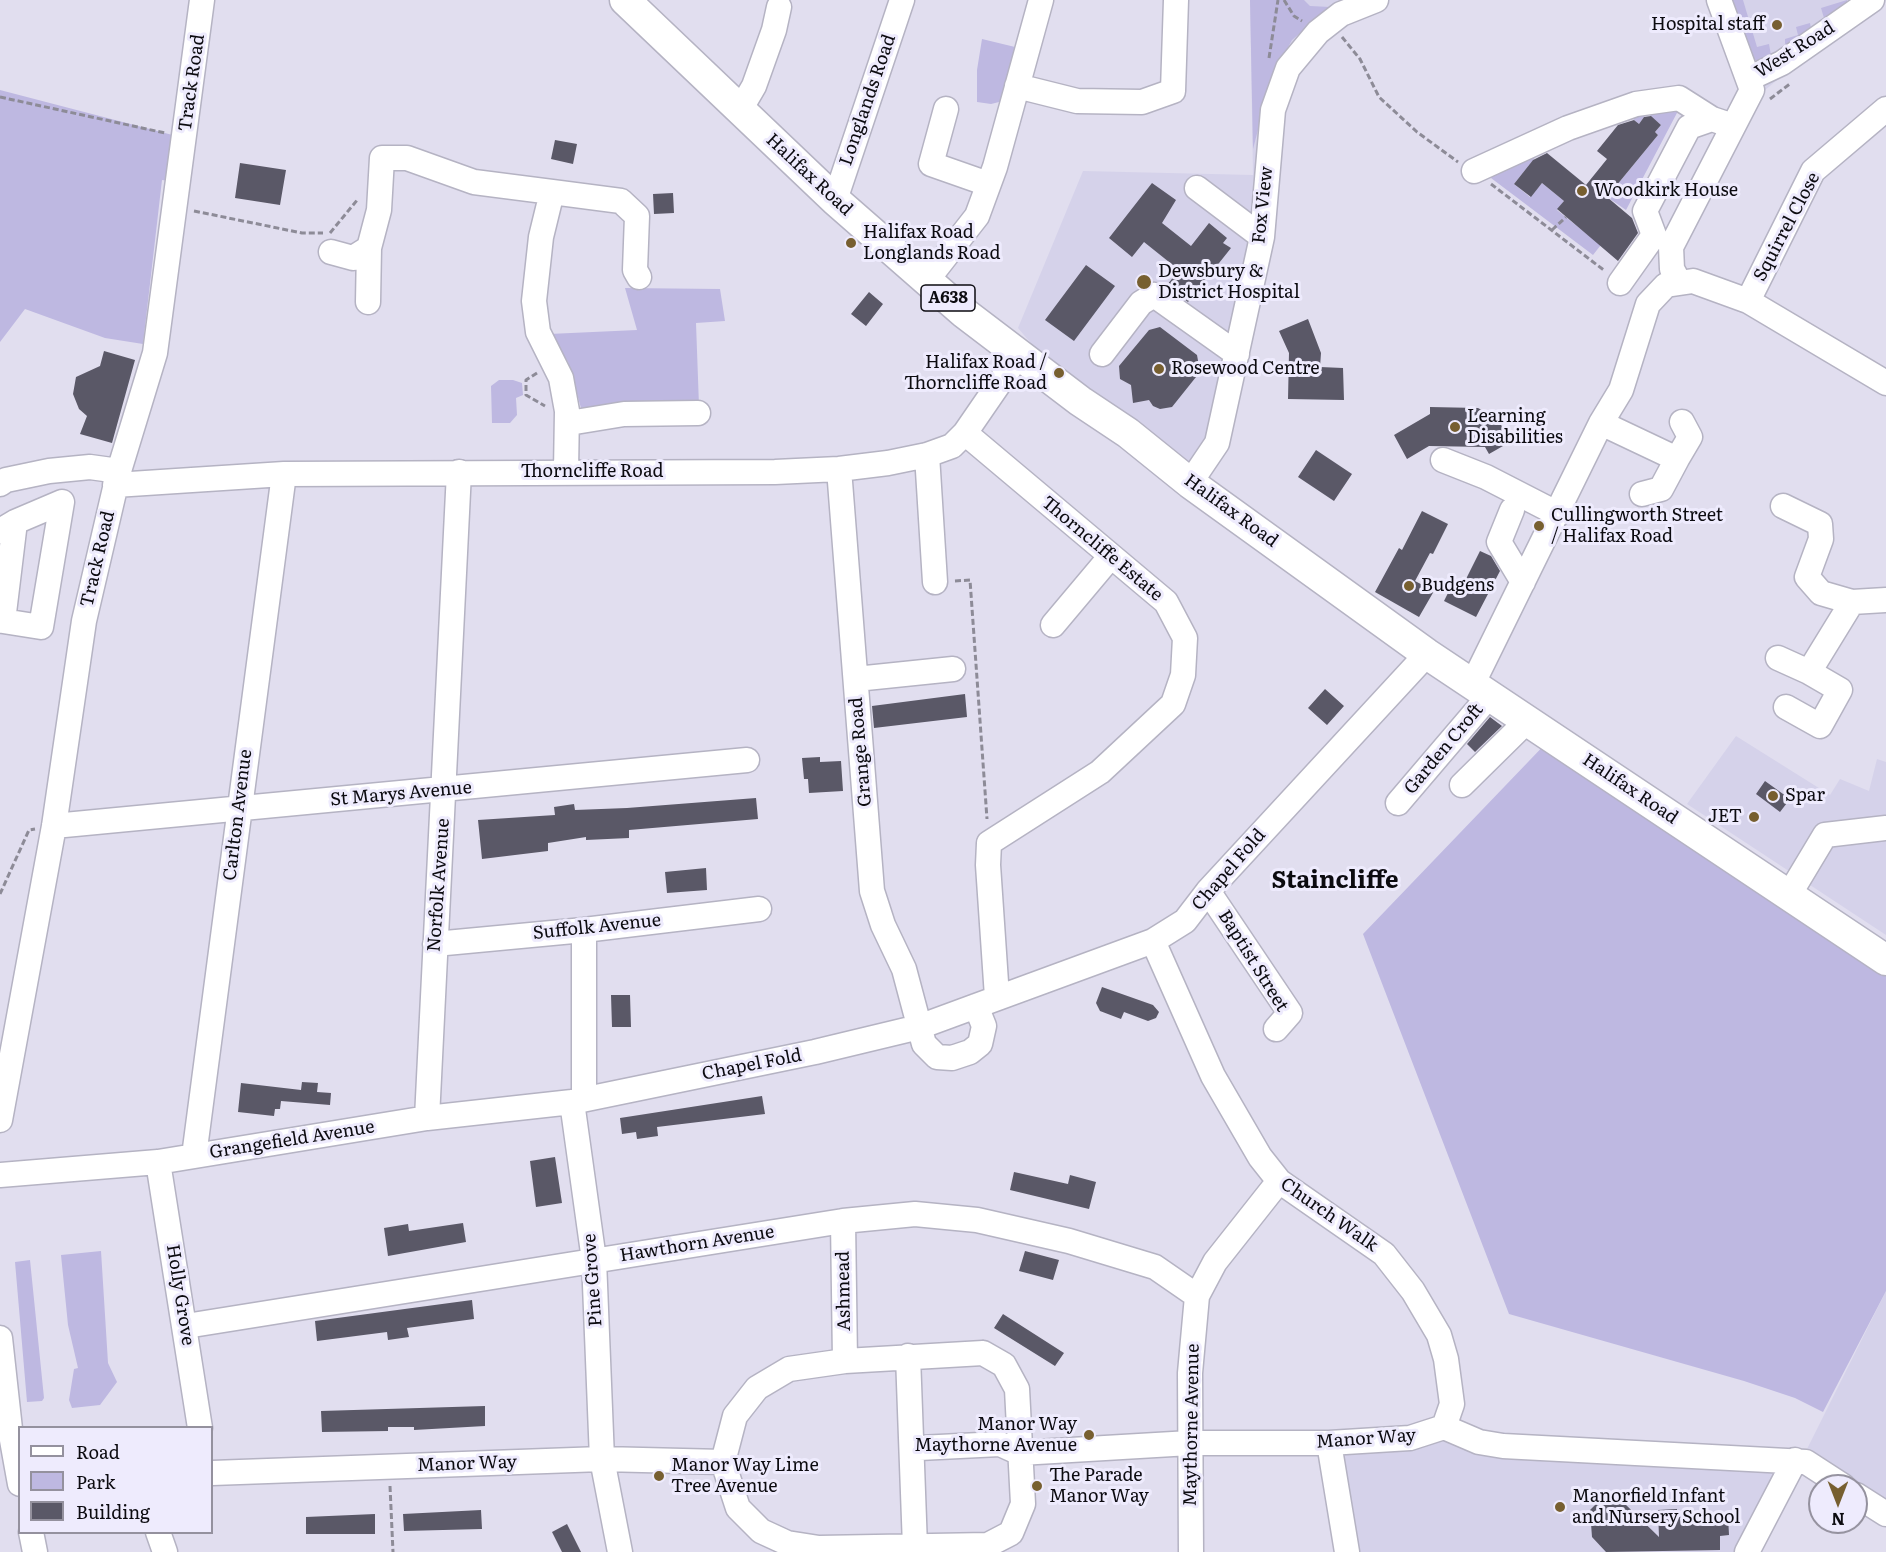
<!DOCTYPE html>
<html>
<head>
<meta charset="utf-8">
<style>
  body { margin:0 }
  #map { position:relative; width:1886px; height:1552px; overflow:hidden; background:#e1deef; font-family:Literata,serif }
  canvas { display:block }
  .legend { position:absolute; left:18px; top:1426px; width:195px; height:108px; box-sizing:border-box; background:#eeebfd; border:2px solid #94919e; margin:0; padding:8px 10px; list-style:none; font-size:18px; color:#0c0b10 }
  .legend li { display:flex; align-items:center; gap:12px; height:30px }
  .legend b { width:30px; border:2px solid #94919e }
  .north { position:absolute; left:1808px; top:1474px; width:60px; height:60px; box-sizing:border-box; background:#eeebfd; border:2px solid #94919e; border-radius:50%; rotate:180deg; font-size:16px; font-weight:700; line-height:24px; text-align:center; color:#0c0b10 }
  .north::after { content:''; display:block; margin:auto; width:21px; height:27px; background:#775f30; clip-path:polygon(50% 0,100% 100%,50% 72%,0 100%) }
</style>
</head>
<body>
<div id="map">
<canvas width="1886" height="1552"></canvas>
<ul class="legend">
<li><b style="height:8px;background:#fff"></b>Road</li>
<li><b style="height:16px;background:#beb8e1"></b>Park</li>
<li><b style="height:16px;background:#5a5867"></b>Building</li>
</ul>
<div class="north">N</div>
</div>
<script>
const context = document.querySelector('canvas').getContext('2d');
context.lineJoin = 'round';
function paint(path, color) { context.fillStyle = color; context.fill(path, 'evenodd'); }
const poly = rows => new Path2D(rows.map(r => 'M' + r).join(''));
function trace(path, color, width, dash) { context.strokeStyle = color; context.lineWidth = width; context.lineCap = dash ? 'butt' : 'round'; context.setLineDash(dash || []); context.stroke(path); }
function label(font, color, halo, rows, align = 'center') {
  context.font = font + ' Literata,serif'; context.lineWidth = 6; context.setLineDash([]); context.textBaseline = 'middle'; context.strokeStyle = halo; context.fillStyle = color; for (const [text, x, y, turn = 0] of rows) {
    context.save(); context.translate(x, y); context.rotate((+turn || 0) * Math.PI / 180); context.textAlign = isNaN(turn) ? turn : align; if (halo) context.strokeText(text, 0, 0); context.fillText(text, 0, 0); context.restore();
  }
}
const built = poly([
  [1250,0,1376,0,1288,68,1237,354,1190,483,1080,401,1018,328,1083,171,1253,175],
  [1719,0,1886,0,1827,39,1759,95],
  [1736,736,1830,795,1840,779,1869,791,1877,759,1886,762,1886,935,1687,804],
  [1886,1291,1886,1514,1801,1462,1761,1552,1347,1552,1329,1443,1461,1433,1801,1461]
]);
const green = poly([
  [1250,0,1304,0,1310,6,1330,7,1292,40,1272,76,1253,149],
  [1732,0,1743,0,1757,47,1769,44,1772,61,1764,63,1752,59],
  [1847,0,1847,9,1832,18,1824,18,1821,8],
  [1810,23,1812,34,1785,46,1785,39,1798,35,1796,27],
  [982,39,1015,47,1003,101,991,104,977,102,977,70],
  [0,90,184,138,179,182,162,180,143,344,105,338,25,309,0,342],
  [1676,104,1678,111,1626,210,1607,197,1658,135,1655,132,1661,125,1647,113,1639,124,1627,114],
  [1542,149,1514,184,1530,197,1542,183,1564,201,1557,210,1588,235,1604,241,1593,255,1491,178,1492,173],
  [625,288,720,289,725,321,696,323,699,406,580,414,581,408,568,362,549,334,637,330],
  [499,380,513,380,522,383,523,395,516,398,517,415,510,423,492,423,491,386],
  [1552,737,1886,960,1886,1291,1823,1412,1795,1398,1744,1381,1509,1314,1363,934],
  [101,1251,108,1363,117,1382,100,1405,72,1408,69,1400,74,1369,78,1368,68,1325,61,1255],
  [30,1260,44,1398,42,1401,27,1402,15,1262]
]);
const building = poly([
  [1651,116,1661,125,1655,132,1658,135,1607,197,1632,218,1638,233,1618,261,1557,209,1564,201,1542,183,1531,197,1514,184,1533,160,1547,153,1586,185,1607,159,1597,151,1618,125,1634,120,1639,124,1644,117],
  [555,140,577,144,573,164,551,159],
  [240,163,286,170,280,205,235,198],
  [1152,183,1176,200,1162,223,1191,246,1209,223,1227,238,1223,243,1231,248,1188,302,1167,285,1179,270,1144,242,1132,257,1109,238],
  [673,193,674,213,654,214,653,194],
  [1086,265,1115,286,1074,341,1045,320],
  [869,292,883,304,866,326,851,314],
  [1308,319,1321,353,1320,367,1343,368,1344,400,1288,399,1289,353,1279,331],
  [1160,327,1197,355,1200,372,1172,407,1160,409,1153,406,1149,400,1133,403,1131,385,1120,379,1119,366,1149,330],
  [104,351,135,360,112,443,80,434,87,416,79,409,73,394,76,377,100,366],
  [1430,407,1478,408,1498,419,1510,442,1489,454,1485,447,1429,446,1407,459,1394,435,1430,414],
  [1316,450,1352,474,1334,501,1298,477],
  [1422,511,1448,524,1433,554,1430,553,1415,581,1434,591,1419,617,1375,592,1399,548,1402,550],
  [1480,551,1491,556,1500,571,1476,617,1444,601,1454,581,1463,585],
  [1325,689,1344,706,1327,725,1308,708],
  [965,694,967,717,874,728,872,706],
  [1490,717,1502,726,1475,752,1467,744],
  [820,757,820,762,841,761,843,791,809,793,808,779,804,779,802,758],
  [1765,781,1790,799,1780,812,1756,794],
  [756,798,758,819,629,830,629,838,586,840,586,837,548,843,548,851,482,859,478,820,555,815,554,807,574,804,575,810,627,808],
  [706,868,707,890,667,893,665,872],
  [1102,987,1153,1005,1159,1012,1156,1018,1148,1021,1124,1012,1121,1019,1100,1011,1096,1003],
  [611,995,630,995,631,1027,612,1027],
  [302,1082,318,1083,317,1092,331,1093,330,1105,281,1101,280,1109,275,1109,274,1116,238,1112,241,1083,301,1090],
  [762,1096,765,1114,657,1127,658,1136,637,1139,636,1132,622,1134,620,1118],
  [555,1157,562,1203,536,1207,530,1161],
  [1014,1172,1068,1184,1070,1175,1096,1182,1089,1209,1010,1190],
  [463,1223,466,1242,388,1256,384,1228,408,1224,409,1231],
  [1025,1251,1059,1260,1053,1280,1019,1271],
  [472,1300,474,1319,407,1328,409,1337,388,1340,387,1332,317,1341,315,1321],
  [1003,1314,1064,1353,1055,1366,994,1328],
  [485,1406,485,1426,414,1430,414,1427,388,1427,388,1431,322,1432,321,1411],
  [1624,1503,1659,1537,1658,1510,1677,1509,1677,1517,1728,1516,1729,1535,1720,1536,1720,1550,1606,1552,1592,1537,1590,1510,1596,1504],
  [481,1510,482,1529,404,1531,403,1514],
  [375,1514,375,1534,306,1534,306,1517],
  [567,1524,581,1552,562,1552,552,1532]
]);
const path = poly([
  [1284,0,1294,16,1302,21],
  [1342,37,1360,59,1379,97,1417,132,1458,162],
  [1269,58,1278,0],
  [0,97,165,133],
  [1770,99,1791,83],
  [1491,184,1605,271],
  [194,211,302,233,323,233],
  [1552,230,1566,217],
  [330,233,358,199],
  [537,373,526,380,526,395,545,406],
  [955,581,970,580,987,819],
  [0,894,29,830,35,829],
  [390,1486,393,1552]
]);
const minor = poly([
  [1748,79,1782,63,1872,0],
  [1017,86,1077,101,1142,102,1173,91,1176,0],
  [946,109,931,164,988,184],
  [740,110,754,86,774,30,779,7],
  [1474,171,1568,128,1636,104,1679,98,1712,119,1733,126],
  [1197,188,1262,237],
  [835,200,902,0],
  [331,252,353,258,369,248,379,210,382,158,407,158,474,182,552,192],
  [927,280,977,216,995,167,1041,0],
  [1679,282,1672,269,1671,247,1752,90,1719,0],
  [1620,283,1654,235,1645,211,1689,127,1712,119],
  [1748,301,1813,171,1886,109],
  [368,302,369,248],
  [1102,354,1141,303,1154,295,1237,354],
  [569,423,624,414,698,413],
  [1601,423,1677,459,1690,437,1682,422],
  [965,433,1166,602,1185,638,1183,675,1173,704,1100,772,989,843,988,865,997,997],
  [927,455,935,582],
  [1443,460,1486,477,1558,514],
  [839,469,872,891,883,925,904,969,924,1044,937,1057,952,1058,970,1052,980,1044,984,1026,976,1006],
  [566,471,567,411,561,378,538,332,534,301,541,237,552,192,621,201,637,216,635,270,639,277],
  [1190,483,1217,443,1262,237,1273,110,1288,68,1318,32,1341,14,1376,0],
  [0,484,6,480,49,471,90,467,119,471],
  [115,485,284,474,775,472,839,469,888,463,927,455,952,446,965,433,1020,353],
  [1642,494,1661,489,1677,459],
  [1783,506,1820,524,1821,539,1807,577,1821,593,1852,602,1886,600],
  [1512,510,1499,542,1523,582],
  [0,531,15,522,62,502,41,627,3,621,15,522],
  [1053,625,1111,556],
  [1778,658,1809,672,1852,602],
  [856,679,953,669],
  [1473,683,1601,423,1621,390,1648,304,1666,285,1693,281,1748,301,1886,383],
  [1786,707,1820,726,1840,690,1809,672],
  [1462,785,1527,721],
  [1398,803,1490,695],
  [54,826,747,760],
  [1208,891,1290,1013,1276,1029],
  [1789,895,1825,835,1886,828],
  [584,930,584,1099],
  [1153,941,1213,1076,1260,1157,1279,1181,1384,1254,1413,1291,1439,1335,1446,1359,1452,1404,1444,1427],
  [435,944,584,930,759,909],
  [572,1102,594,1260,602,1459,620,1552],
  [427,1118,459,472],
  [0,1120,54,826,84,621,119,471,155,353,202,0],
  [194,1156,284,474],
  [158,1162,200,1428],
  [0,1175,158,1162,427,1118,572,1102,815,1052,919,1027,976,1006,1153,941,1185,921,1208,891,1427,654],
  [843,1221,845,1361],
  [186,1326,843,1221,915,1214,977,1220,1069,1241,1155,1267,1197,1296],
  [0,1338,10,1429,20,1484],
  [983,1353,1004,1365,1017,1389,1023,1504,1011,1533,988,1545,819,1548,787,1543,761,1531,738,1508,723,1462,735,1416,757,1388,789,1369,845,1361,983,1353],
  [908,1356,915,1547],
  [1329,1443,1347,1552],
  [919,1448,1000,1444,1020,1453,1190,1443,1329,1443,1410,1438,1444,1427,1479,1442,1503,1446,1806,1462,1843,1486],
  [212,1473,602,1459,723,1462],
  [1856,1495,1886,1514],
  [31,1532,35,1552],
  [158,1532,165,1552],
  [1191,1552,1190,1373,1197,1296,1215,1262,1279,1181],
  [1747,1552,1795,1460]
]);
const major = poly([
  [625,0,835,200,963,312,1080,401,1128,433,1190,483,1427,654,1886,960]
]);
const markers = [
  [1777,25,6,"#775f30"],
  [1582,191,6,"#775f30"],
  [851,243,6,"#775f30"],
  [1144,282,8,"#775f30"],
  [1159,369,6,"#775f30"],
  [1059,373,6,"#775f30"],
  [1455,427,6,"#775f30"],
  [1539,526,6,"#775f30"],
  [1409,586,6,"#775f30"],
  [1773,796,6,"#775f30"],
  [1754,817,6,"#775f30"],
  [1089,1435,6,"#775f30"],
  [659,1476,6,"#775f30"],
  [1037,1486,6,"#775f30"],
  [1560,1507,6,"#775f30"]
];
const shields = [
  [948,298,54]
];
const shieldNames = [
  ["A638",948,298]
];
const poiNames = [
  ["Hospital staff",1765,25,"right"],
  ["Woodkirk House",1594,191],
  ["Halifax Road",863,233],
  ["Longlands Road",863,254],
  ["Dewsbury &",1158,272],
  ["District Hospital",1158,293],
  ["Halifax Road /",1047,363,"right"],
  ["Thorncliffe Road",1047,384,"right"],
  ["Rosewood Centre",1171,369],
  ["Learning",1467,417],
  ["Disabilities",1467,438],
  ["Cullingworth Street",1551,516],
  ["/ Halifax Road",1551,537],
  ["Budgens",1421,586],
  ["Spar",1785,796],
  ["JET",1742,817,"right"],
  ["Manor Way",1077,1425,"right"],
  ["Maythorne Avenue",1077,1446,"right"],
  ["Manor Way Lime",671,1466],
  ["Tree Avenue",671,1487],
  ["The Parade",1049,1476],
  ["Manor Way",1049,1497],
  ["Manorfield Infant",1572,1497],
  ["and Nursery School",1572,1518]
];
const streetNames = [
  ["West Road",1795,50,-32],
  ["Track Road",192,83,-82],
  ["Longlands Road",868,100,-71],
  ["Halifax Road",809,175,43],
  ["Fox View",1263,205,-84],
  ["Squirrel Close",1787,227,-62],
  ["Thorncliffe Road",592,472],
  ["Halifax Road",1231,511,36],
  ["Thorncliffe Estate",1102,549,40],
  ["Track Road",98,559,-77],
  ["Garden Croft",1444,749,-50],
  ["Grange Road",861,752,-95],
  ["Halifax Road",1630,789,34],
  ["St Marys Avenue",401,794,-5],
  ["Carlton Avenue",238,815,-83],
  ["Chapel Fold",1229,870,-49],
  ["Norfolk Avenue",439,885,-86],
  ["Suffolk Avenue",597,927,-6],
  ["Baptist Street",1253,961,58],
  ["Chapel Fold",752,1065,-11],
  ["Grangefield Avenue",292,1140,-9],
  ["Church Walk",1329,1215,35],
  ["Hawthorn Avenue",697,1244,-9],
  ["Pine Grove",593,1280,-94],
  ["Ashmead",844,1291,-91],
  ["Holly Grove",180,1295,81],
  ["Maythorne Avenue",1192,1425,-89],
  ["Manor Way",1366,1439,-4],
  ["Manor Way",467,1464,-2]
];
const districtNames = [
  ["Staincliffe",1335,881]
];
paint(built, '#d5d2ea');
paint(green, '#beb8e1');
paint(building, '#5a5867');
trace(minor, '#b5b3c3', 27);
trace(major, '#b5b3c3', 33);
trace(path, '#8d8b97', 3, [6, 3]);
trace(minor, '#fff', 24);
trace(major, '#fff', 30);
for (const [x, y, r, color] of markers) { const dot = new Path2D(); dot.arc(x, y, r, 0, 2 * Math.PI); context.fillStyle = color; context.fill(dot); trace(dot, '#eeebfd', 2); }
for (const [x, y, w] of shields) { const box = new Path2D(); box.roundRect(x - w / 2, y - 13, w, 26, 4.5); context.fillStyle = '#eeebfd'; context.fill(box); trace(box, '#0c0b10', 1.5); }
label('bold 16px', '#0c0b10', null, shieldNames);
label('18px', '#0c0b10', '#eeebfd', poiNames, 'left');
label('18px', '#0c0b10', '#eeebfd', streetNames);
label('bold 24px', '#0c0b10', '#eeebfd', districtNames);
</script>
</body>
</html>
